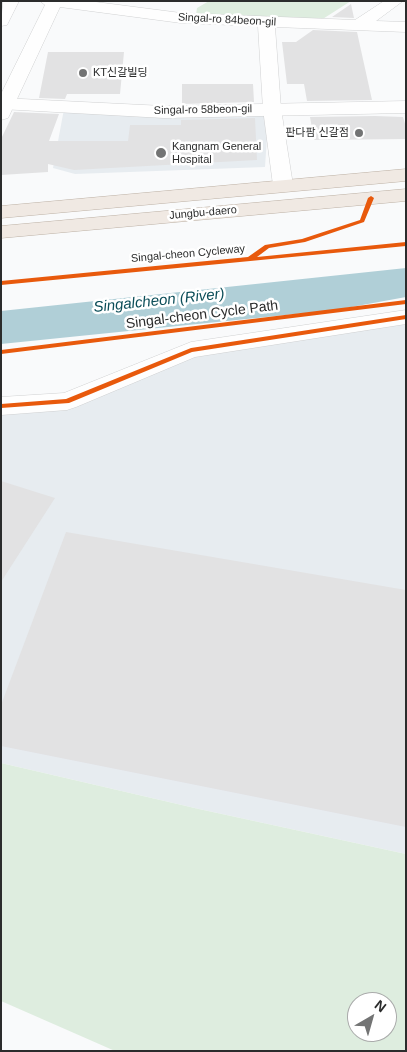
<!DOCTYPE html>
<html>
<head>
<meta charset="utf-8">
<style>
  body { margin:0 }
  #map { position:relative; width:407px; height:1052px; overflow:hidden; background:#f9fafb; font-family:Helvetica,sans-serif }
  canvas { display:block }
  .frame { position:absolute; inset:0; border:2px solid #2b2c2c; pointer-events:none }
  .north { position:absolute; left:347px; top:992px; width:50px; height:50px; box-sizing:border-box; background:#fff; border:1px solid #aaabab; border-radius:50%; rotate:38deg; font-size:14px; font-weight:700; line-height:20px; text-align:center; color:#2b2c2c }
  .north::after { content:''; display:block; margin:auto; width:18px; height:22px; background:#737474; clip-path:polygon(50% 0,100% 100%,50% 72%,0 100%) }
</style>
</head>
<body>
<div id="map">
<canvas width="407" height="1052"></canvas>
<div class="frame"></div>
<div class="north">N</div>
</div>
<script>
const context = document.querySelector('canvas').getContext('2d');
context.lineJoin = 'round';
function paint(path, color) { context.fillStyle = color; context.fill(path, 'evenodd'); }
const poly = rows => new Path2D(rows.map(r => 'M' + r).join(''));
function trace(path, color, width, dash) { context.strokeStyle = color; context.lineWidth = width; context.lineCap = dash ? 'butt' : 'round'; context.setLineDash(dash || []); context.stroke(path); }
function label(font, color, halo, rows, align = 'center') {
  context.font = font + ' Helvetica,"Noto Sans KR",sans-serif'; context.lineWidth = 5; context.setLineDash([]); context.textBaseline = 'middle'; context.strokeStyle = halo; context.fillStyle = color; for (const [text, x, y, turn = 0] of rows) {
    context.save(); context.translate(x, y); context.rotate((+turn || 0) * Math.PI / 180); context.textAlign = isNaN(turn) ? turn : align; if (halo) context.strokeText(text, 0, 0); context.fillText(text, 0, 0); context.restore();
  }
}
const built = poly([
  [64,109,265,114,267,138,265,167,75,174,53,168],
  [406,317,406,854,199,809,1,763,1,406,67,401,191,350]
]);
const green = poly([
  [209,1,351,1,318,22,196,15,197,8],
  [1,763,199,809,406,854,406,1051,115,1051,1,1001],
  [357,1002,387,1002,387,1032,357,1032]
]);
const water = poly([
  [406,268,406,297,335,310,1,344,1,311]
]);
const building = poly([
  [351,4,354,18,332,17],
  [313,30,357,32,372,100,307,101,304,84,287,84,282,42,296,42],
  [48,52,124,52,120,94,67,94,65,99,39,98],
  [182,84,253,84,254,102,182,104],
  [14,112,59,114,49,141,128,141,130,125,181,125,181,120,255,118,257,160,74,170,48,164,48,172,1,175,1,139],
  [375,116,403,117,406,127,406,139,314,140,310,117],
  [1,481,55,498,1,582],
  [66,532,406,590,406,827,1,746,1,705]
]);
const street = poly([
  [3,1,19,1,7,25,1,26,3,1],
  [40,1,88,1,181,13,355,20,384,1,403,1,376,21,406,22,406,32,275,27,281,109,293,185,290,189,283,191,276,189,273,185,263,109,258,26,181,23,60,7,10,114,8,118,1,120,1,94,45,5,40,1],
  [406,310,406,324,195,357,76,407,67,410,1,415,1,397,64,393,191,342,406,310]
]);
const secondary = poly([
  [1,98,164,106,406,101,406,113,164,118,1,109,1,98]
]);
const primary = poly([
  [406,169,406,181,1,218,1,206,406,169],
  [406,189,406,201,1,238,1,226,406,189]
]);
const cycleway = poly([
  [371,196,374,198,364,222,305,242,269,248,257,257,406,242,406,246,1,285,1,281,248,257,265,245,302,239,360,220,368,198,371,196],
  [406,300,406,304,1,354,1,350,406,300],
  [406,315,406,319,192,352,69,403,1,408,1,404,66,399,191,348,406,315]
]);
const markers = [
  [83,73,5,"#737474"],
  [359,133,5,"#737474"],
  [161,153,6,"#737474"]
];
const farStreetnames = [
  ["Singal-ro 84beon-gil",227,20,3],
  ["Singal-ro 58beon-gil",203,110,-1],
  ["Jungbu-daero",203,213,-5],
  ["Singal-cheon Cycleway",188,254,-5]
];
const farPoinames = [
  ["KT신갈빌딩",93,73],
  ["판다팜 신갈점",349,133,"right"],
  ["Kangnam General",172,147],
  ["Hospital",172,160]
];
const streetNames = [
  ["Singal-cheon Cycle Path",202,315,-7]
];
const waterNames = [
  ["Singalcheon (River)",159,301,-6]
];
paint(built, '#e7ecf0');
paint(green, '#deeddf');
paint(water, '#b0cfd7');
paint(building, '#e2e2e3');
trace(street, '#d0d1d2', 1);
trace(secondary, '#d0d1d2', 1);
trace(primary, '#bcb0a4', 1);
paint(street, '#fefefe');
paint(secondary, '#fefefe');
paint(primary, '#f0e9e3');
paint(cycleway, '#e8590c');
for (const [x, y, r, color] of markers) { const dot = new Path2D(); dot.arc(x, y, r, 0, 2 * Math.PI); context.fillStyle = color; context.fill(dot); trace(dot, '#fff', 2); }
label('11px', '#2b2c2c', '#fff', farStreetnames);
label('11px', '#2b2c2c', '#fff', farPoinames, 'left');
label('14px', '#2b2c2c', '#fff', streetNames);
label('italic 15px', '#0b4d58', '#fff', waterNames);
</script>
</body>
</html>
